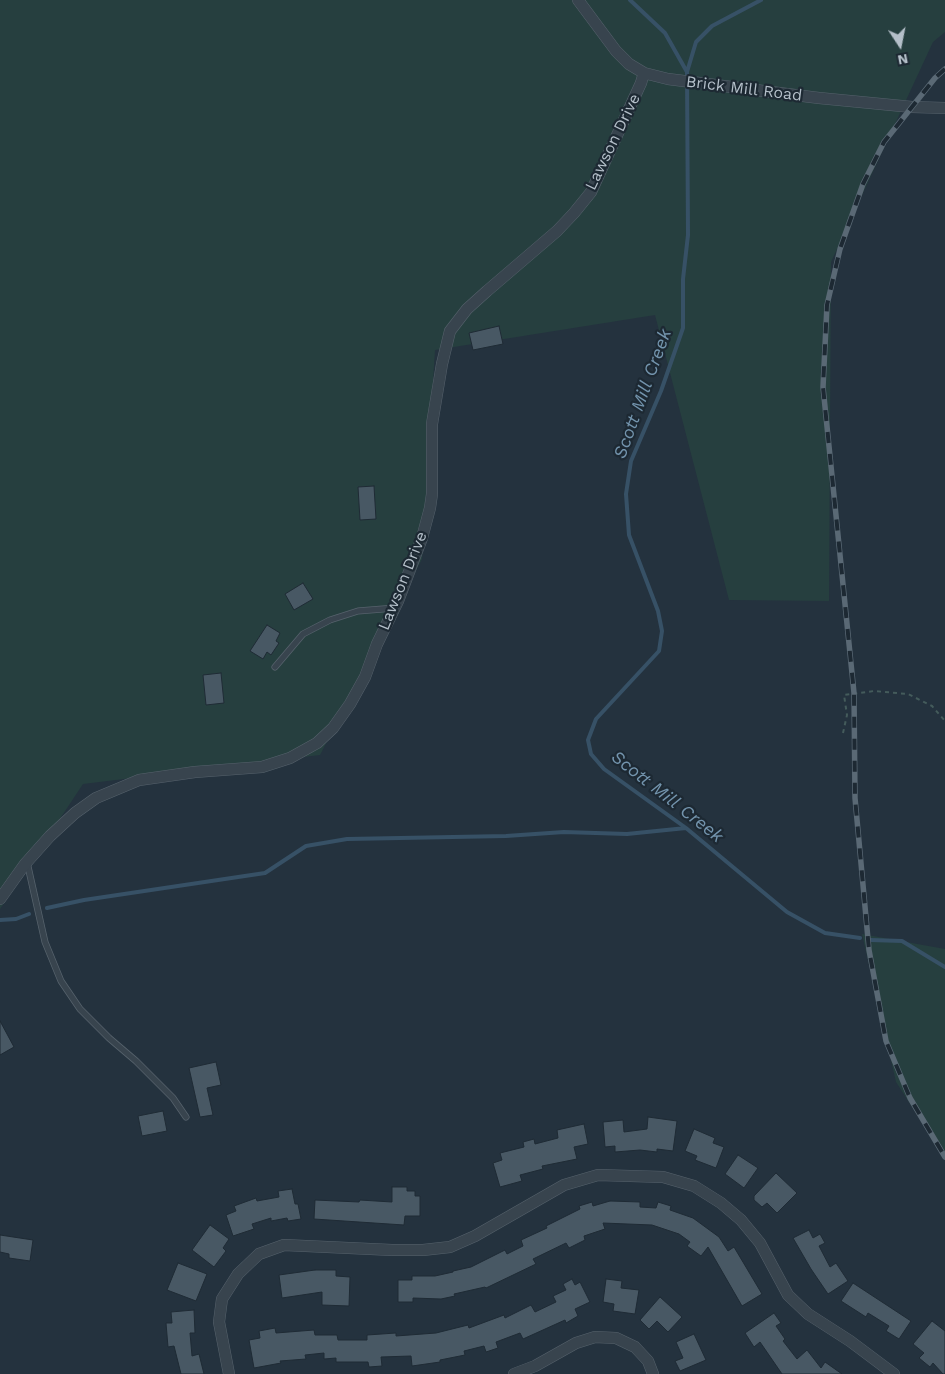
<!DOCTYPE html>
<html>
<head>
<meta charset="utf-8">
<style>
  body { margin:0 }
  #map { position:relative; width:945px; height:1374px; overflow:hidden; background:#24323e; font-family:"Work Sans",sans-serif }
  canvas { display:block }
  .north { position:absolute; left:875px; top:20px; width:50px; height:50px; -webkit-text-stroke:4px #1d2933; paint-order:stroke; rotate:169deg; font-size:14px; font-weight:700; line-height:20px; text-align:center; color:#b4bfc9 }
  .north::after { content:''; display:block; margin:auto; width:18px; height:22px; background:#b4bfc9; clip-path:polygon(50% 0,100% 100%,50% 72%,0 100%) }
</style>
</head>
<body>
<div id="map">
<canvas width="945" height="1374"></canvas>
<div class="north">N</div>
</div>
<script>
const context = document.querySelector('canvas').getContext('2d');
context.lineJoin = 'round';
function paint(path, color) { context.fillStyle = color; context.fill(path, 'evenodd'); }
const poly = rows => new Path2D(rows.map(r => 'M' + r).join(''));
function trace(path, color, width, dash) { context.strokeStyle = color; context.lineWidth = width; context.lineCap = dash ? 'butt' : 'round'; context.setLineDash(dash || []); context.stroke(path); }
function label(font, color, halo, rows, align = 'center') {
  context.font = font + ' "Work Sans",sans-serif'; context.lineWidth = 4.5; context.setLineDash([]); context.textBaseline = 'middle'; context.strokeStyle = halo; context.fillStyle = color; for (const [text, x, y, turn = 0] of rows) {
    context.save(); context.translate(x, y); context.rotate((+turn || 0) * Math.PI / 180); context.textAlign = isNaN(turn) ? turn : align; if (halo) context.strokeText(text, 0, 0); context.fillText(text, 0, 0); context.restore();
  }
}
const green = poly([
  [0,0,945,0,945,32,933,42,831,262,829,601,729,600,655,315,435,350,422,559,320,755,83,784,0,909],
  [862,934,945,949,945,1158,896,1082]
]);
const stream = poly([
  [630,0,665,33,687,72,688,235,683,279,683,328,661,391,631,461,626,494,629,535,658,611,662,631,659,651,596,719,588,740,591,754,604,769,686,828,787,912,825,933,860,938],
  [687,72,696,42,712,26,761,0],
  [47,908,84,900,265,873,306,846,347,839,506,836,564,832,627,834,686,828],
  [0,920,16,919,29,914],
  [871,940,902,941,945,967]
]);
const building = poly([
  [499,326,503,344,473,350,469,333,499,326],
  [374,486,376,519,360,520,358,487,374,486],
  [303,583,313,599,294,610,285,594,303,583],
  [267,625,280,633,276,641,279,643,271,655,267,652,263,659,250,651,267,625],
  [221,673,224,703,206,705,203,675,221,673],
  [0,1021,14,1047,0,1055,0,1021],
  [216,1062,221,1085,207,1088,213,1115,200,1117,189,1068,216,1062],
  [163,1111,167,1131,142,1136,138,1116,163,1111],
  [648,1117,677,1121,673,1151,657,1149,657,1152,640,1150,615,1152,615,1146,605,1147,603,1122,623,1120,624,1132,647,1129,648,1117],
  [584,1124,588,1144,574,1147,577,1159,542,1166,543,1169,520,1175,522,1181,500,1187,493,1163,502,1160,500,1153,524,1147,523,1142,534,1139,535,1144,558,1138,557,1130,584,1124],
  [694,1129,715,1138,713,1143,724,1147,716,1168,695,1160,697,1156,685,1151,694,1129],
  [738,1155,758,1168,744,1188,725,1174,738,1155],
  [776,1173,797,1193,777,1213,767,1203,762,1207,754,1200,754,1196,776,1173],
  [392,1187,407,1187,407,1191,415,1191,415,1196,420,1196,420,1216,405,1216,404,1225,314,1219,315,1200,359,1202,360,1200,392,1202,392,1187],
  [292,1189,295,1204,298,1204,301,1219,288,1221,287,1218,271,1221,271,1218,252,1224,254,1229,233,1236,226,1215,236,1211,234,1206,256,1198,257,1201,279,1197,278,1191,292,1189],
  [610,1201,640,1202,640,1207,656,1208,658,1202,671,1206,670,1210,693,1218,719,1237,728,1251,734,1247,762,1294,742,1306,708,1247,701,1256,687,1246,690,1242,679,1234,652,1225,603,1223,605,1229,584,1236,585,1240,569,1248,566,1243,533,1259,536,1264,486,1288,485,1287,454,1294,455,1296,441,1299,413,1298,413,1302,398,1302,398,1280,412,1280,412,1276,435,1276,453,1272,453,1271,471,1267,505,1250,507,1254,523,1246,521,1240,547,1228,546,1226,580,1209,579,1206,592,1202,593,1206,610,1201],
  [210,1225,229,1239,223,1248,226,1251,214,1267,192,1250,210,1225],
  [809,1230,813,1238,820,1234,825,1243,819,1246,830,1267,836,1263,848,1281,828,1294,811,1269,793,1238,809,1230],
  [0,1235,33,1240,30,1261,9,1258,9,1254,0,1252,0,1235],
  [178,1263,207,1274,196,1301,167,1290,178,1263],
  [315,1270,336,1270,336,1276,350,1277,349,1306,322,1305,322,1292,282,1298,279,1275,315,1270],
  [572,1279,575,1285,580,1282,590,1302,575,1309,578,1316,566,1323,565,1320,523,1339,520,1333,496,1342,498,1348,486,1352,484,1346,464,1351,465,1355,440,1360,440,1362,412,1366,411,1356,381,1357,382,1366,369,1367,368,1362,336,1362,336,1358,324,1359,324,1353,305,1355,306,1359,280,1361,281,1363,254,1368,249,1340,260,1338,259,1331,275,1328,276,1333,314,1330,315,1335,337,1335,338,1340,367,1340,367,1335,396,1333,396,1336,436,1333,468,1325,469,1328,504,1315,505,1318,531,1305,535,1312,556,1302,553,1296,566,1290,563,1284,572,1279],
  [606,1279,622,1281,621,1288,639,1290,635,1314,613,1311,614,1304,603,1302,606,1279],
  [853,1283,911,1321,899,1339,886,1331,889,1326,868,1313,866,1317,841,1301,853,1283],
  [660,1297,682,1317,668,1332,657,1321,649,1329,640,1320,660,1297],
  [194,1310,195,1333,190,1333,192,1356,199,1354,204,1374,181,1374,174,1346,168,1347,166,1323,172,1323,171,1312,194,1310],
  [774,1313,781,1323,776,1326,785,1339,783,1341,797,1359,807,1350,821,1368,825,1362,842,1374,782,1374,760,1342,754,1347,745,1333,774,1313],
  [932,1321,945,1331,945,1374,943,1374,933,1363,930,1367,919,1358,924,1353,913,1344,932,1321],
  [694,1334,706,1360,680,1371,675,1361,683,1358,676,1342,694,1334]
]);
const path = poly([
  [843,733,847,715,844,695,874,691,908,694,932,706,945,721]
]);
const service = poly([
  [275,667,303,634,330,620,358,611,395,608],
  [27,862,45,942,61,981,80,1009,109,1038,136,1061,173,1098,186,1117]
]);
const minor = poly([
  [578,0,616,51,629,64,644,73,668,79,819,98,912,107,945,108],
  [0,899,25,864,50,836,75,813,96,798,139,780,195,772,262,767,290,758,317,743,333,728,350,704,365,677,377,644,398,601,422,538,430,508,432,494,432,424,442,364,450,331,467,309,487,291,557,231,574,213,591,192,641,83,644,73],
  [229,1374,219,1322,222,1299,238,1274,259,1254,284,1245,392,1250,423,1250,450,1247,475,1236,564,1185,598,1175,663,1177,694,1186,721,1203,741,1220,760,1243,788,1295,808,1314,850,1341,894,1374],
  [514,1374,535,1366,576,1343,595,1337,616,1338,635,1347,648,1361,653,1374]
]);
const rail = poly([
  [945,69,935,78,884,142,863,184,840,249,827,305,823,387,854,693,855,798,869,950,886,1041,910,1098,945,1157]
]);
const streetNames = [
  ["Brick Mill Road",744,89,7],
  ["Lawson Drive",613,142,-64],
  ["Lawson Drive",403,581,-68]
];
const waterNames = [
  ["Scott Mill Creek",643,394,-70],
  ["Scott Mill Creek",667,797,38]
];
paint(green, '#263f3f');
trace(stream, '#375166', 4);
paint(building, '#485864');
trace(building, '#1f2b35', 1);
trace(service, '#56626c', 7);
trace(minor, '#56626c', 12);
trace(path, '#445b5b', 2, [4, 4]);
trace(service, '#38444e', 5.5);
trace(minor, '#38444e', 11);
trace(rail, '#5a6975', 5.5);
trace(rail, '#1d2933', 4, [11]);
label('16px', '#b4bfc9', '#1d2933', streetNames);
label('italic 18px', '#7394ad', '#1d2933', waterNames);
</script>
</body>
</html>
